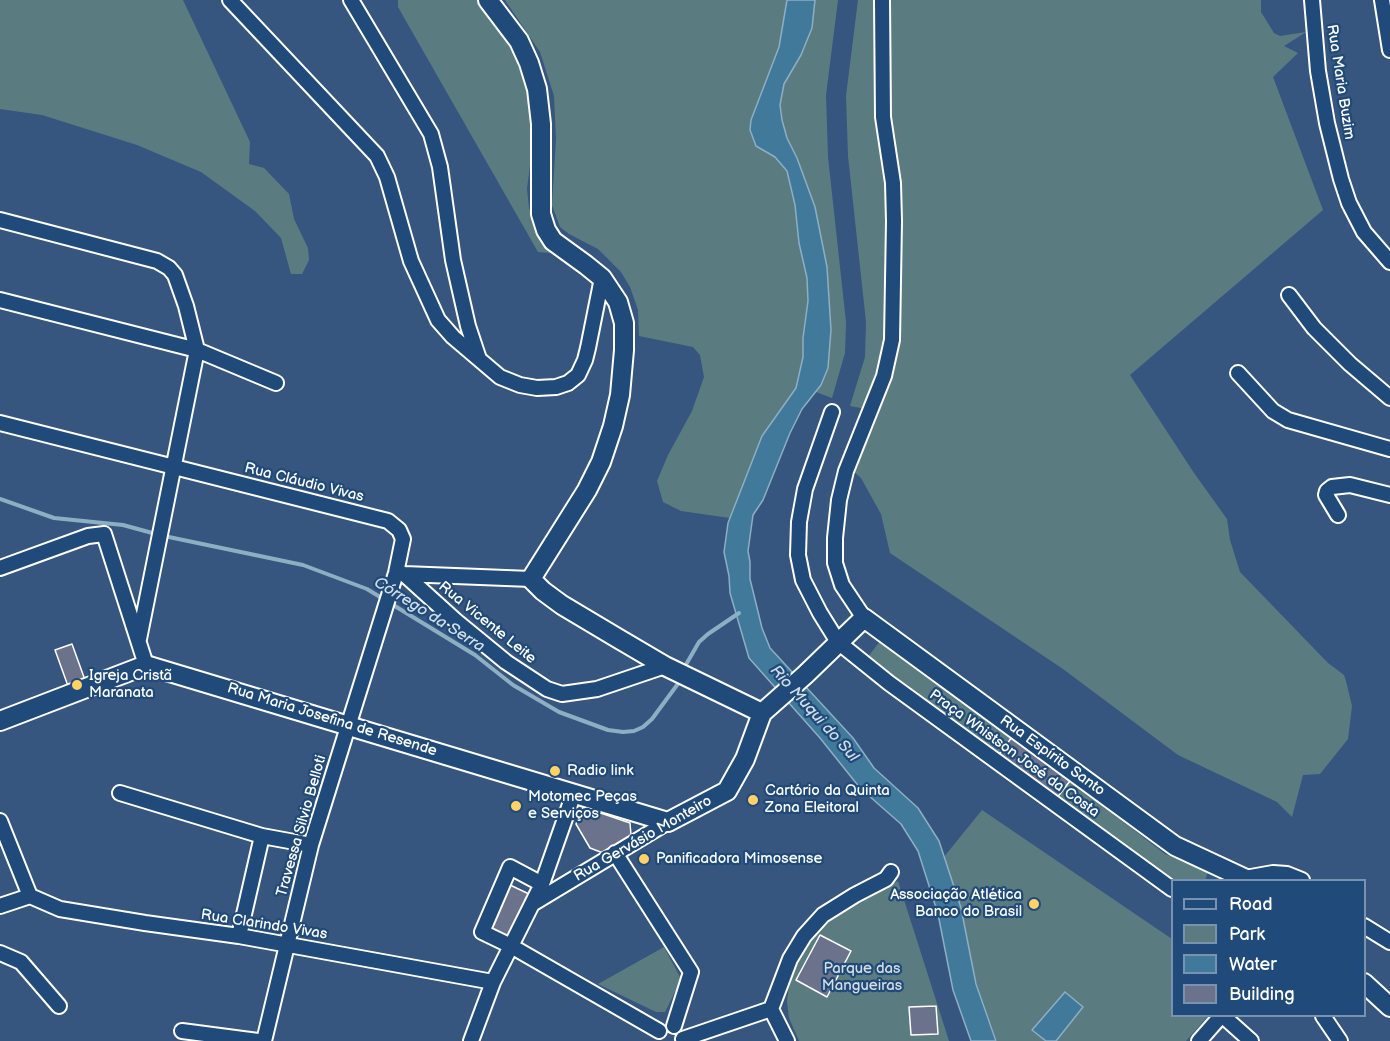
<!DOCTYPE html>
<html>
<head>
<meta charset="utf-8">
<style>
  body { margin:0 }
  #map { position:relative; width:1390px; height:1041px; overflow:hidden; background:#36567f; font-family:"Balsamiq Sans",sans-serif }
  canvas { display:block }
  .legend { position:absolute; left:1171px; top:879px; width:195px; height:138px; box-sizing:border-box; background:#1f4a7a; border:2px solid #7992af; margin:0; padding:8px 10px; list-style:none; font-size:18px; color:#fff }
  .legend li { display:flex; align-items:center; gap:12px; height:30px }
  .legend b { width:30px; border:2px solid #7992af }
</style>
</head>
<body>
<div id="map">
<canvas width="1390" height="1041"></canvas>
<ul class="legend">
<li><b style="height:8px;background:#1f4a7a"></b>Road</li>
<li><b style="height:16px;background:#5a7c81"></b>Park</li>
<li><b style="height:16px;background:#41799b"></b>Water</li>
<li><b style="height:16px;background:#6a728c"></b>Building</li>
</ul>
</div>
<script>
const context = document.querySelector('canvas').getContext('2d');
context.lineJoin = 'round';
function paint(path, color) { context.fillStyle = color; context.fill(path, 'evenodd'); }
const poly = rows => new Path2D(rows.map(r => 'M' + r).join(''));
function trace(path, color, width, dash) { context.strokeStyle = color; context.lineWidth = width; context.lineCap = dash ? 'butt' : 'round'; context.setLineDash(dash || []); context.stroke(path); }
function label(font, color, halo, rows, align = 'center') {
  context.font = font + ' "Balsamiq Sans",sans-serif'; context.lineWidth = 4.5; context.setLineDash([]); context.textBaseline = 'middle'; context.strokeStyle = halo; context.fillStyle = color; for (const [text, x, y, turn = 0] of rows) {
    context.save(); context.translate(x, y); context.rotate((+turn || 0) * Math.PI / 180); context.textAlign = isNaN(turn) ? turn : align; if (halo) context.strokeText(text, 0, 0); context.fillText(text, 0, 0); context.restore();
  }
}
const green = poly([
  [0,0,183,0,250,142,249,164,264,168,289,194,294,219,308,248,309,260,302,274,291,274,281,238,255,211,201,172,137,145,42,115,0,109],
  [398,0,478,0,505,31,528,77,534,134,527,189,529,208,537,226,564,254,538,252,398,7],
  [505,0,787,0,779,47,751,120,756,146,775,157,787,171,795,205,799,243,807,278,808,301,803,338,803,357,796,388,762,436,730,518,681,511,663,502,657,481,668,455,692,411,704,377,700,355,693,347,639,336,638,310,630,287,621,272,598,249,569,234,560,227,552,205,556,139,554,96,540,52],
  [815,0,838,0,826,95,828,157,846,322,845,353,832,398,816,392,828,368,831,330,827,267,815,207,797,158,787,138,782,120,780,105,784,84,801,55,812,28],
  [858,0,1261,0,1261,12,1274,33,1280,36,1306,32,1284,46,1298,53,1273,77,1323,210,1130,375,1194,473,1227,519,1230,540,1240,572,1328,663,1344,675,1346,681,1352,706,1348,739,1320,774,1303,775,1292,817,1277,802,1178,755,1063,669,890,553,881,514,861,478,846,465,871,410,850,406,865,357,866,322,848,156,846,96],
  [881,640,1012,737,998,756,867,658],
  [1070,781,1165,854,1208,872,1205,880,1172,880,1172,886,1056,799],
  [982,810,1172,939,1172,1016,1208,1016,1186,1041,997,1041,935,868],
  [898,881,949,1041,799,1041,789,1018,787,1002,789,985,800,957,821,928,853,905],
  [664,947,680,977,676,990,665,1012,656,1012,598,984]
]);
const water = poly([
  [787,0,815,0,812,28,801,55,784,84,780,105,782,120,787,138,797,158,815,207,827,267,831,330,828,368,821,385,802,409,790,433,763,500,753,515,748,551,750,562,750,579,762,628,770,648,853,738,874,768,918,808,939,841,961,908,976,984,996,1041,971,1041,953,990,938,914,918,851,901,824,860,788,820,738,749,658,730,593,729,576,724,552,728,523,762,436,796,388,803,357,803,338,808,301,807,278,799,243,795,205,787,171,775,157,756,146,750,130,751,120,779,47,787,0],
  [1065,992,1083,1007,1056,1041,1046,1041,1032,1030,1065,992]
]);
const stream = poly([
  [0,499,54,518,123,525,156,534],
  [164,536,303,565,367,589,475,655,513,685,559,712,608,730,623,732,634,731,643,727,652,719,680,681],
  [684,668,699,642,708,634,739,613]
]);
const building = poly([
  [72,644,85,680,68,686,55,650,72,644],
  [1012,737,1070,781,1056,799,998,756,1012,737],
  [583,807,630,823,631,835,603,853,590,848,576,824,583,807],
  [510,885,529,894,507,942,488,933,510,885],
  [820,935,851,951,827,997,796,980,820,935],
  [936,1006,938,1034,911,1035,909,1007,936,1006]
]);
const minor = poly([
  [230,0,377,156,387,177,411,261,438,320,453,337,500,377,520,385,537,388,556,387,568,383,578,375,585,360,588,348,602,278],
  [351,0,431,134,440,167,453,260,468,326,479,359],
  [1312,0,1318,71,1327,123,1341,179,1349,203,1364,232,1390,262],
  [1382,0,1390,50],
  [0,220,157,261,169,268,175,275,186,306,197,350,139,639],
  [1289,295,1314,328,1350,364,1390,398],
  [0,300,197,350,276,383],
  [1238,373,1273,411,1288,420,1390,449],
  [832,412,805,489,799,522,798,555,803,580,820,613,838,642,889,683,1172,889],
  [0,423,388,521,399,530,403,539,396,573,311,845,264,1041],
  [1338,515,1326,495,1327,491,1332,487,1350,485,1390,495],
  [0,568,88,536,104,534,146,665],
  [396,573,404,574,456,621,506,662,547,689,562,694,597,689,665,666],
  [404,574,531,579],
  [864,618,842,585,835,563,835,538,839,500,846,471,884,376,892,340,894,221,893,183,883,117,882,0],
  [120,793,262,836,311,845],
  [0,821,30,896],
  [615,853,691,972,674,1026],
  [1245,878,1273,873,1287,874,1302,880],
  [542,884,510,867,482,932,511,946,659,1031],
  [30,896,60,909,145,923,239,936,493,982],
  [532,904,668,822],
  [0,906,30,896],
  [1364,926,1390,942],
  [239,936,262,836],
  [0,953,21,962,59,1006],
  [771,1009,790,959,804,936,823,915,855,895,886,879,891,872],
  [1223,1016,1251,1041],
  [1323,1016,1340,1041],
  [182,1031,258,1041],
  [683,1039,771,1009,787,1041],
  [471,1041,493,982,542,884,574,793],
  [1199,1041,1221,1016]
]);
const secondary = poly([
  [488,0,519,41,529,63,537,89,541,124,541,214,546,230,553,241,586,265,602,278,618,302,624,323,624,350,620,395,613,426,601,462,587,490,531,579,543,591,562,605,619,639,665,666,762,713],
  [0,721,146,665,668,822,727,791,745,759,762,713,805,675,864,618,1175,846,1248,880],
  [1364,983,1390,1007]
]);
const markers = [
  [77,685,6,"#ffd166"],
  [555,771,6,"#ffd166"],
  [753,800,6,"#ffd166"],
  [516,806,6,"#ffd166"],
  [644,859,6,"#ffd166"],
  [1034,904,6,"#ffd166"]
];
const streetNames = [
  ["Rua Maria Buzim",1340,82,81],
  ["Rua Cláudio Vivas",304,483,14],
  ["Rua Vicente Leite",487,623,39],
  ["Rua Maria Josefina de Resende",332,720,17],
  ["Praça Whistson José da Costa",1014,754,36],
  ["Rua Espírito Santo",1052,756,36],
  ["Travessa Silvio Belloti",302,826,-74],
  ["Rua Gervásio Monteiro",643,839,-30],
  ["Rua Clarindo Vivas",264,925,9]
];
const poiNames = [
  ["Igreja Cristã",89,676],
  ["Maranata",89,693],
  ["Radio link",567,771],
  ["Cartório da Quinta",765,791],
  ["Zona Eleitoral",765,808],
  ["Motomec Peças",528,797],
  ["e Serviços",528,814],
  ["Panificadora Mimosense",656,859],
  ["Associação Atlética",1022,895,"right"],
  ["Banco do Brasil",1022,912,"right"]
];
const parkNames = [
  ["Parque das",862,969],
  ["Mangueiras",862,986]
];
const waterNames = [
  ["Córrego da Serra",429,615,32],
  ["Rio Muqui do Sul",814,714,48]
];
paint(green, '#5a7c81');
paint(water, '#41799b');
trace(water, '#8dafc3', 1.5);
trace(stream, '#8dafc3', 4);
paint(building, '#6a728c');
trace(building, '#fff', 1.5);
trace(minor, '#fff', 18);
trace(secondary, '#fff', 22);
trace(minor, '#1f4a7a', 14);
trace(secondary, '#1f4a7a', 18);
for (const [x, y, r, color] of markers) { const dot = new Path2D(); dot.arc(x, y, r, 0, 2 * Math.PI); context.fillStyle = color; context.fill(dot); trace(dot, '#1f4a7a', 2); }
label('15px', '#fff', '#1f4a7a', streetNames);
label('15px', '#fff', '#1f4a7a', poiNames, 'left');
label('15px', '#d6dee0', '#1f4a7a', parkNames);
label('italic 16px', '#d0dee6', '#1f4a7a', waterNames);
</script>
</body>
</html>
